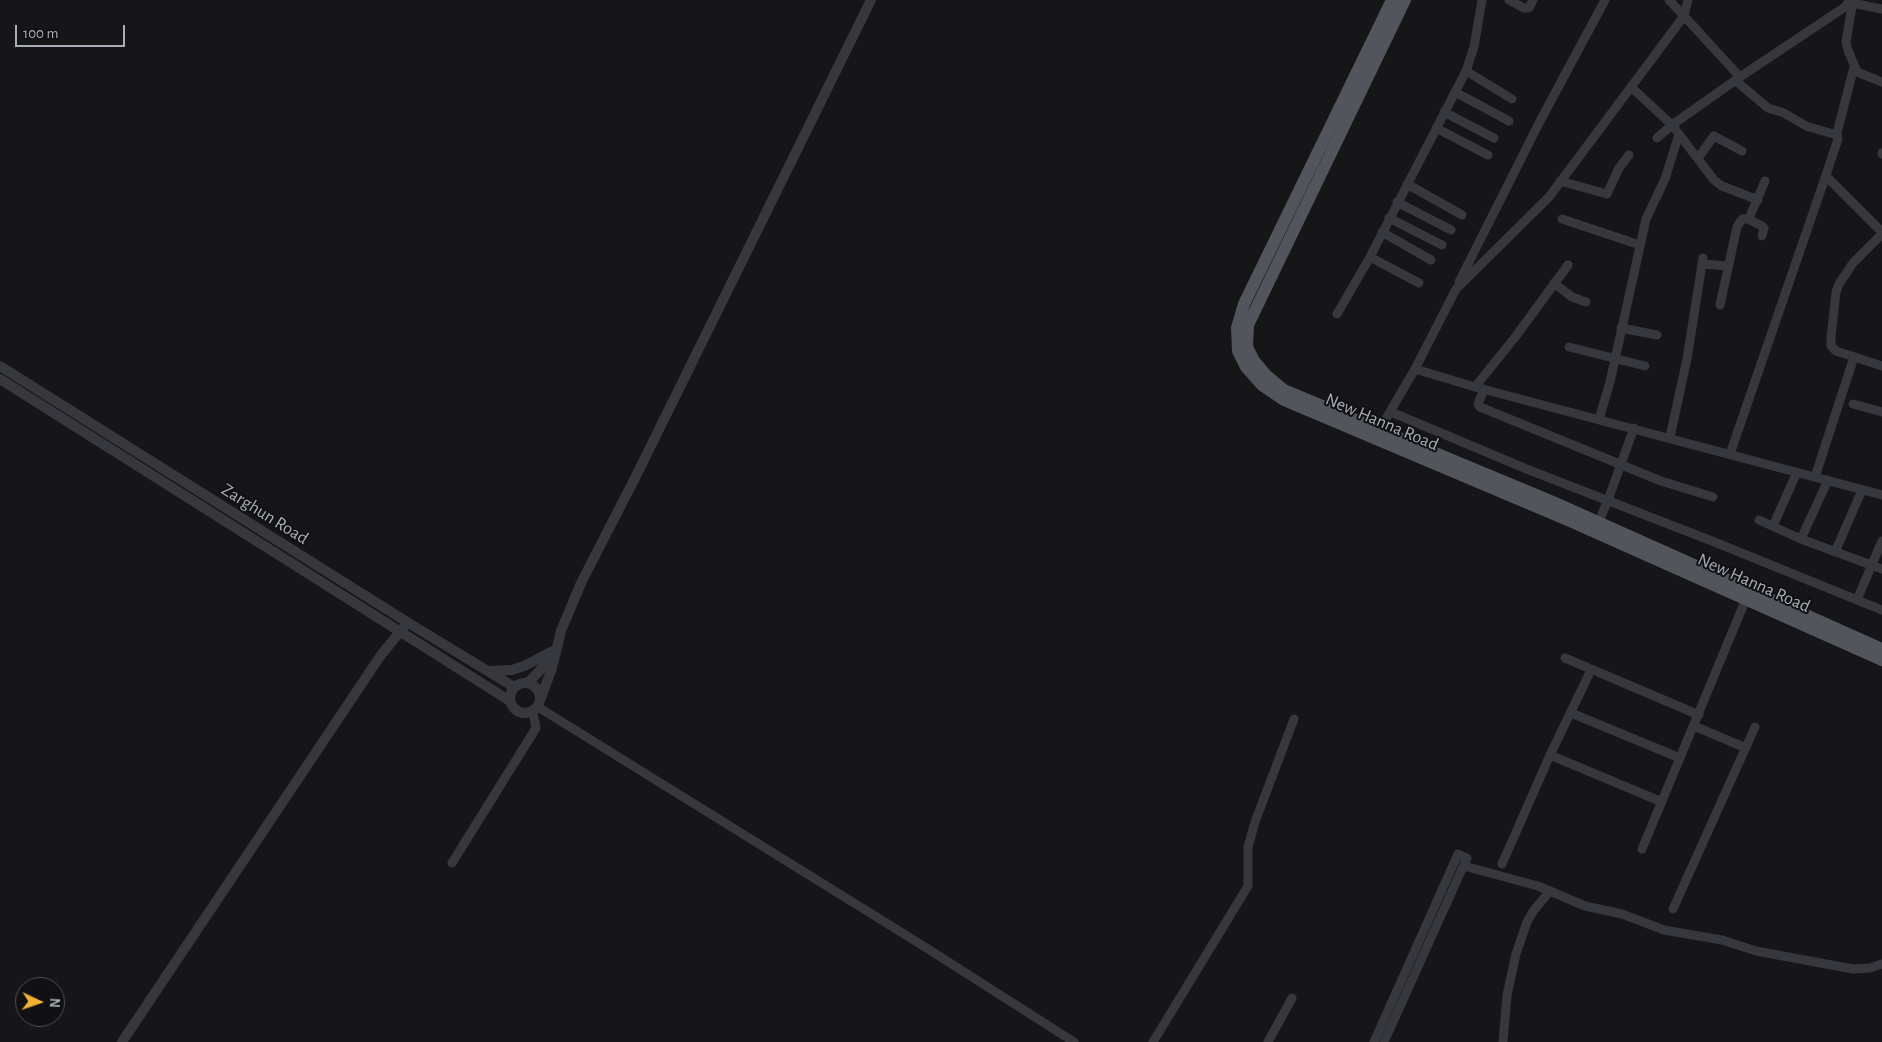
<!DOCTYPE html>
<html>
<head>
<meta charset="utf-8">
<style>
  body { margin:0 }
  #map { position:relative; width:1882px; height:1042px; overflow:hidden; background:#161618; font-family:"Alegreya Sans",sans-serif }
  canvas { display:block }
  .north { position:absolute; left:15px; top:977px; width:50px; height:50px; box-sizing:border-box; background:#111113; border:1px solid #4d4f55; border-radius:50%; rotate:93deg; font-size:14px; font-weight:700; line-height:20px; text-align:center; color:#a8adb8 }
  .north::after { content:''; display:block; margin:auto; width:18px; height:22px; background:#f2b134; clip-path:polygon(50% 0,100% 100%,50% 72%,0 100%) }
  .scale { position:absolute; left:15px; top:25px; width:110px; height:22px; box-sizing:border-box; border:2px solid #a8adb8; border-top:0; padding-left:6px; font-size:15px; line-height:18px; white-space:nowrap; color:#a8adb8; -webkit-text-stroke:4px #111113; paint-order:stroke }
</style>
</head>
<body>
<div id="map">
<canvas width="1882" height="1042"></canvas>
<div class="north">N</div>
<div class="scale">100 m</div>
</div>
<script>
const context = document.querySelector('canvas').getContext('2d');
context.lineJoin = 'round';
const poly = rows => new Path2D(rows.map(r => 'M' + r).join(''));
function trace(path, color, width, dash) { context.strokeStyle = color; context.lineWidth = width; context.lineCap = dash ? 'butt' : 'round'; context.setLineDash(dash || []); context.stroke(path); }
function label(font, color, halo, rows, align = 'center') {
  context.font = font + ' "Alegreya Sans",sans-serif'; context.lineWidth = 4; context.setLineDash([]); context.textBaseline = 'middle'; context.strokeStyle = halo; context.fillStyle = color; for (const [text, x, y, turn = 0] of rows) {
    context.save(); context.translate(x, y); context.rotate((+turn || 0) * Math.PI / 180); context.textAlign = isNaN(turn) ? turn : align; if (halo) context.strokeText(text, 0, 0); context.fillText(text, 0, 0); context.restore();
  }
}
const minor = poly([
  [1509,0,1524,8,1529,8,1533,0],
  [1688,0,1684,16,1740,77],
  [1853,0,1846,42,1848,50,1857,72,1882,82],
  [1852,3,1882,9],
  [1466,71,1512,99],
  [1735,80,1768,108,1784,113,1806,126,1837,135],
  [1631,87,1672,125,1714,180,1722,186,1758,200],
  [1455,92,1509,121],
  [1444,112,1494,138],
  [1436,128,1488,155],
  [1657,138,1672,125,1740,77,1845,7,1850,0],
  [1882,154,1882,153],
  [1698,158,1714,136,1742,151],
  [1825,178,1838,139,1837,133,1854,67],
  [1560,181,1607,194,1619,168,1629,155],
  [1407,184,1462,215],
  [1397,202,1451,230],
  [1389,218,1442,245],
  [1562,219,1640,245],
  [1748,219,1762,226,1764,228,1762,236],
  [1382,232,1431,260],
  [1882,234,1853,263,1839,284,1836,292,1831,337,1831,346,1836,351,1882,366],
  [1370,257,1419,283],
  [1702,264,1728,266],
  [1459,282,1539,123,1605,0],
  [1554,283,1572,297,1586,302],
  [1720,305,1737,227,1740,222,1743,219,1748,219,1750,216,1765,181],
  [1337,314,1370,257,1466,71,1474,47,1482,0],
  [1621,328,1657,335],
  [1569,347,1645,366],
  [1415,369,1475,387,1882,495],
  [1475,387,1516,336,1568,265],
  [1484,389,1478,404,1480,407,1661,481,1713,497],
  [1853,404,1882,412],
  [1391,412,1529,470,1712,541,1882,610],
  [1599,419,1610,382,1646,219,1665,179,1679,134],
  [1377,434,1415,369,1456,289,1549,197,1684,16,1669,0],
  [1670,437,1687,359,1703,258],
  [1730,454,1825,178,1829,179,1882,232],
  [1815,477,1854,357],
  [1759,520,1801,539,1882,569],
  [1597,526,1608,500,1634,428],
  [1773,526,1797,472],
  [1801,539,1828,480],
  [1835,552,1862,490],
  [1857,600,1882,541],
  [1565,658,1699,715],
  [538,707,925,947,1074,1042],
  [1571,713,1680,758],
  [1694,726,1746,748],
  [1550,755,1662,802],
  [1642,849,1746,599],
  [452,863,536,728,533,712],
  [1502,864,1550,755,1591,670],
  [1464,866,1538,886,1585,906,1622,914,1664,930,1722,940,1756,951,1853,969,1870,968,1882,964],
  [1673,909,1755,727],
  [1153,1042,1248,886,1248,847,1255,822,1294,719],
  [1268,1042,1292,998],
  [1374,1042,1458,854,1467,858,1384,1042],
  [1503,1042,1507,995,1516,954,1527,922,1534,910,1550,891]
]);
const tertiary = poly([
  [0,366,407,622,514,687],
  [0,379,510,701],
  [489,671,512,670,524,666,553,651],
  '510 698a15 15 0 1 1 30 0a15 15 0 1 1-30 0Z',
  [528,683,545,665,552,652],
  [541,698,552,668,561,631,581,583,637,474,871,0],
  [122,1042,381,655,404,627]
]);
const primary = poly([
  [1392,0,1244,304,1237,328,1238,351,1246,367,1262,385,1284,400,1570,521,1882,660],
  [1405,0,1248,325,1247,347,1254,361,1266,375,1284,390,1553,502,1882,649]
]);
const streetNames = [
  ["New Hanna Road",1382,422,23],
  ["Zarghun Road",265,514,32],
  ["New Hanna Road",1754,583,24]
];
trace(minor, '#37383d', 9);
trace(tertiary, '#37383d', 10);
trace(primary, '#53555c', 12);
label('18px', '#a8adb8', '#111113', streetNames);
</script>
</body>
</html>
